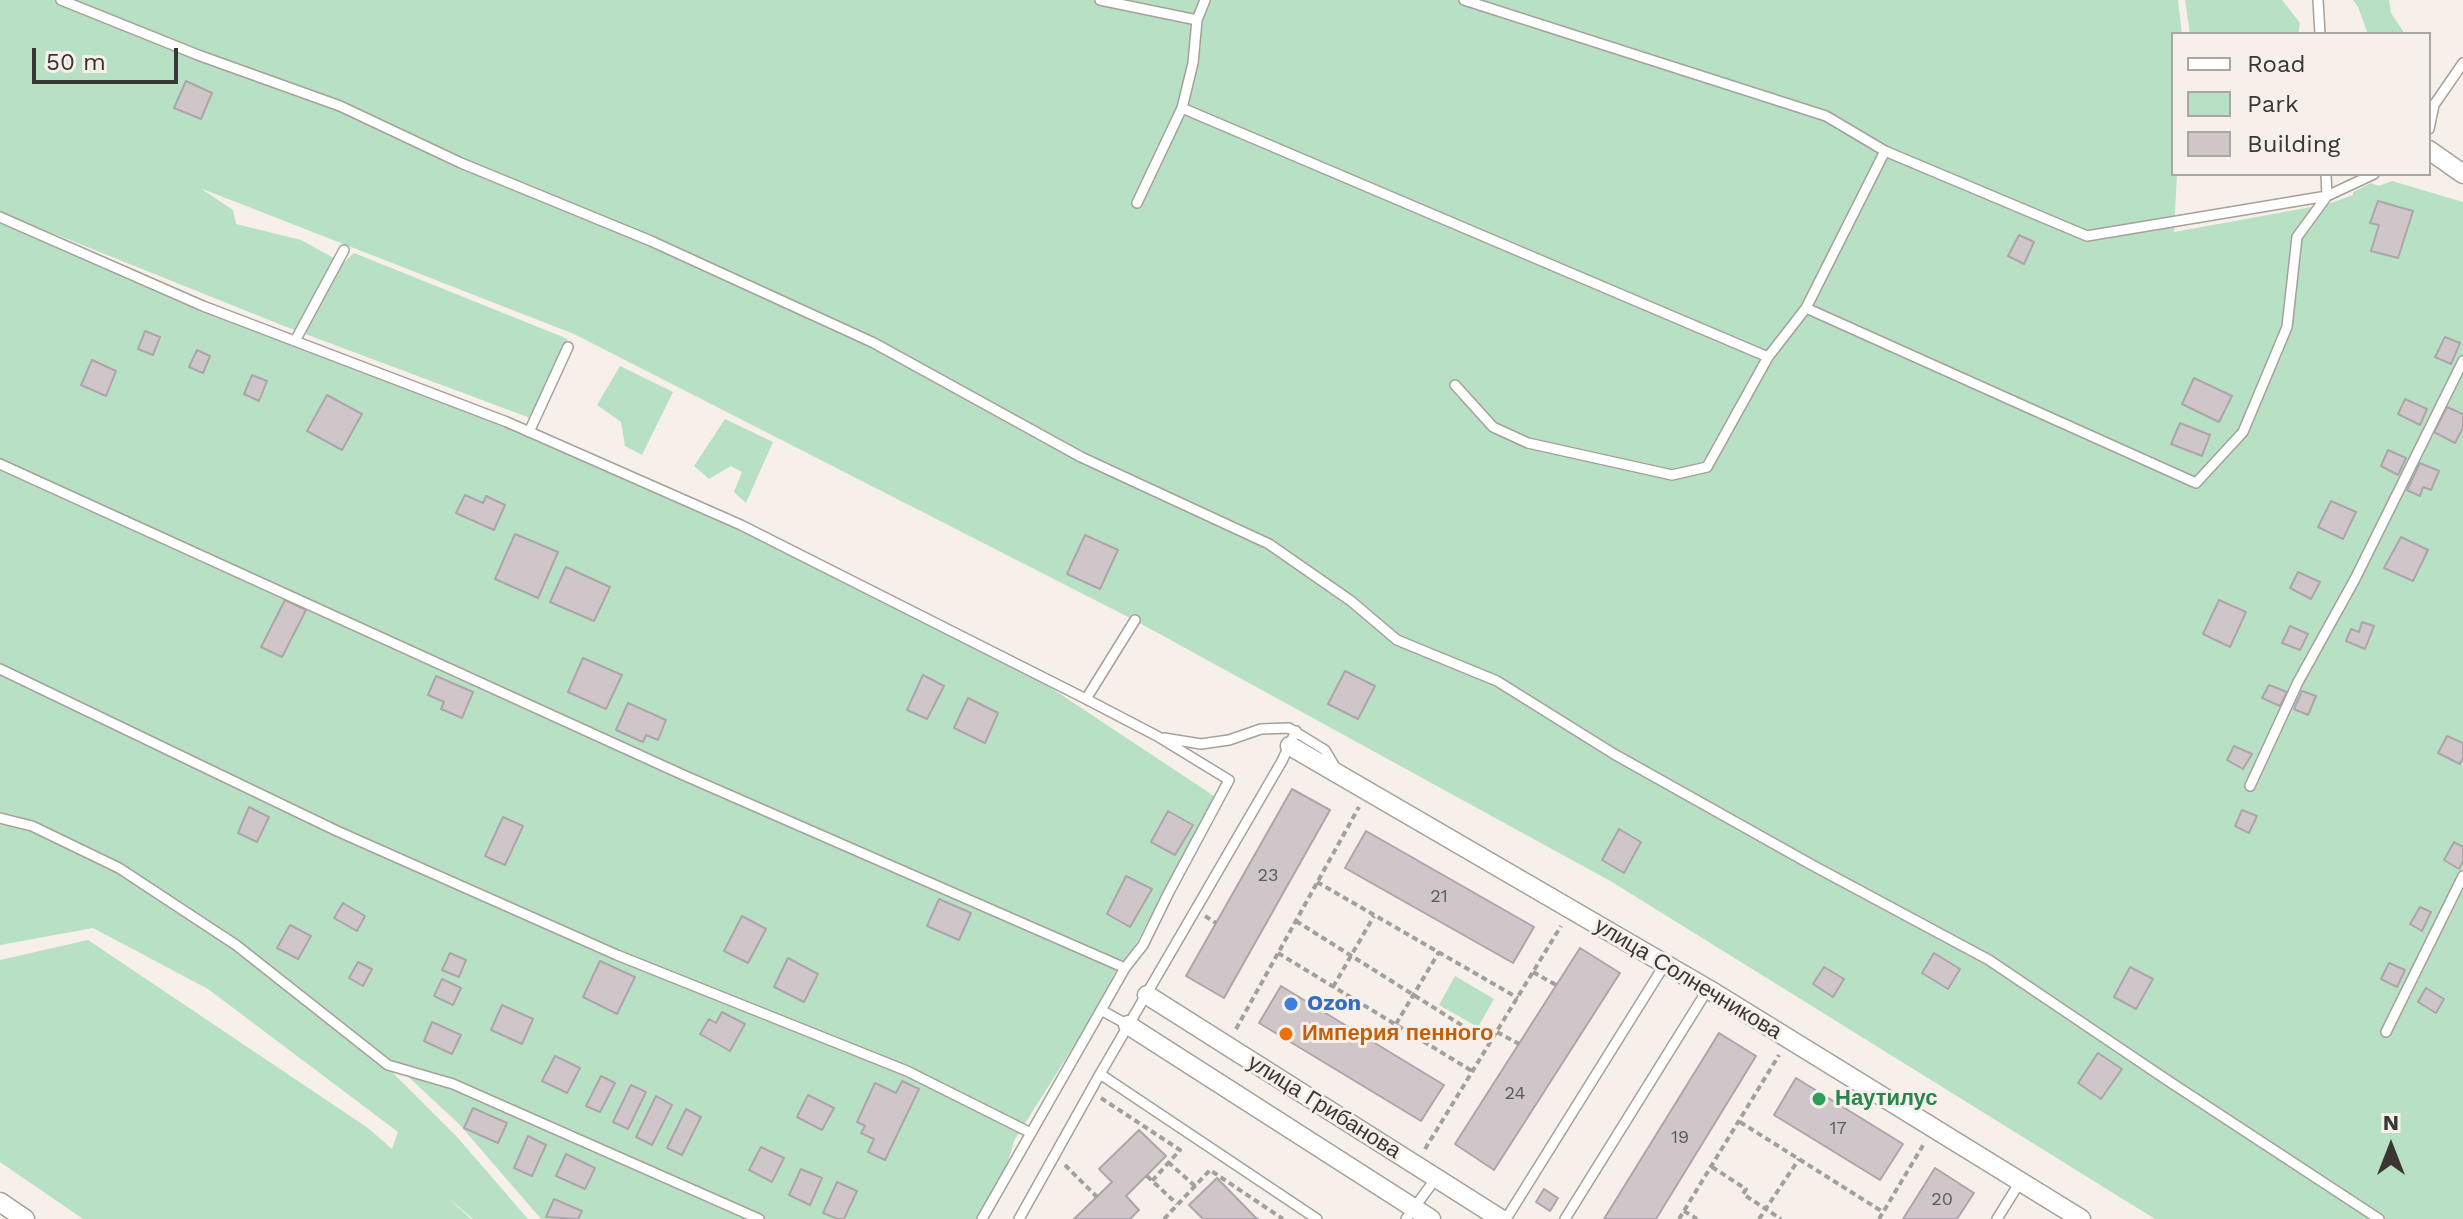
<!DOCTYPE html>
<html>
<head>
<meta charset="utf-8">
<style>
  body { margin:0 }
  #map { position:relative; width:2463px; height:1219px; overflow:hidden; background:#f7f0ea; font-family:"Work Sans",sans-serif }
  canvas { display:block }
  .legend { position:absolute; left:2171px; top:32px; width:260px; height:144px; box-sizing:border-box; background:#f7f0ea; border:2px solid #aba6a1; margin:0; padding:10px 14px; list-style:none; font-size:24px; color:#393634 }
  .legend li { display:flex; align-items:center; gap:16px; height:40px }
  .legend b { width:40px; border:2px solid #aba6a1 }
  .north { position:absolute; left:2351px; top:1107px; width:80px; height:80px; -webkit-text-stroke:6px #f7f0ea; paint-order:stroke; rotate:0deg; font-size:22px; font-weight:700; line-height:32px; text-align:center; color:#393634 }
  .north::after { content:''; display:block; margin:auto; width:28px; height:36px; background:#393634; clip-path:polygon(50% 0,100% 100%,50% 72%,0 100%) }
  .scale { position:absolute; left:32px; top:48px; width:146px; height:36px; box-sizing:border-box; border:4px solid #393634; border-top:0; padding-left:10px; font-size:24px; line-height:28px; white-space:nowrap; color:#393634; -webkit-text-stroke:6px #f7f0ea; paint-order:stroke }
</style>
</head>
<body>
<div id="map">
<canvas width="2463" height="1219"></canvas>
<ul class="legend">
<li><b style="height:10px;background:#fff"></b>Road</li>
<li><b style="height:22px;background:#b7e0c4"></b>Park</li>
<li><b style="height:22px;background:#cfc6ca"></b>Building</li>
</ul>
<div class="north">N</div>
<div class="scale">50 m</div>
</div>
<script>
const context = document.querySelector('canvas').getContext('2d');
context.lineJoin = 'round';
function paint(path, color) { context.fillStyle = color; context.fill(path, 'evenodd'); }
const poly = rows => new Path2D(rows.map(r => 'M' + r).join(''));
function trace(path, color, width, dash) { context.strokeStyle = color; context.lineWidth = width; context.lineCap = dash ? 'butt' : 'round'; context.setLineDash(dash || []); context.stroke(path); }
function label(font, color, halo, rows, align = 'center') {
  context.font = font + ' "Work Sans",sans-serif'; context.lineWidth = 6; context.setLineDash([]); context.textBaseline = 'middle'; context.strokeStyle = halo; context.fillStyle = color; for (const [text, x, y, turn = 0] of rows) {
    context.save(); context.translate(x, y); context.rotate((+turn || 0) * Math.PI / 180); context.textAlign = isNaN(turn) ? turn : align; if (halo) context.strokeText(text, 0, 0); context.fillText(text, 0, 0); context.restore();
  }
}
const green = poly([
  [0,0,2178,0,2182,34,2173,34,2173,174,2177,174,2174,232,2328,204,2353,195,2353,192,2371,183,2379,186,2392,181,2463,202,2463,1219,2155,1219,1612,882,1134,620,574,334,200,188,233,210,236,224,301,240,343,263,354,253,568,339,530,418,284,326,0,212],
  [2185,0,2282,0,2300,23,2298,34,2190,34],
  [2353,0,2389,0,2391,13,2405,34,2368,34,2358,7],
  [0,221,506,425,740,529,1042,682,1214,796,1137,942,1128,956,1120,963,1095,1012,1014,1141,1003,1179,976,1219,541,1219,459,1124,388,1058,239,941,123,865,35,822,0,813],
  [620,366,673,392,642,455,625,446,621,422,597,405],
  [725,419,773,442,746,503,734,492,742,472,731,466,709,479,694,466],
  [0,821,31,829,117,870,234,947,387,1067,458,1138,528,1219,473,1219,448,1198,471,1219,83,1219,0,1162,0,960,88,940,368,1128,392,1149,398,1132,208,989,93,928,0,945],
  [1455,976,1494,999,1478,1027,1439,1005]
]);
const building = poly([
  [186,81,212,93,201,119,174,108,186,81],
  [2378,201,2413,211,2398,258,2371,251,2379,225,2370,223,2378,201],
  [2019,235,2034,242,2024,264,2008,256,2019,235],
  [145,331,160,337,153,355,138,349,145,331],
  [2445,337,2460,343,2451,364,2435,357,2445,337],
  [197,350,210,356,203,373,189,367,197,350],
  [92,360,116,371,106,396,81,385,92,360],
  [252,375,267,381,259,401,244,394,252,375],
  [2194,378,2232,396,2219,422,2182,404,2194,378],
  [327,395,362,414,342,450,307,431,327,395],
  [2405,399,2427,409,2420,425,2398,414,2405,399],
  [2447,407,2463,414,2463,428,2455,443,2434,432,2447,407],
  [2180,423,2210,435,2202,456,2171,444,2180,423],
  [2388,450,2406,458,2398,475,2381,466,2388,450],
  [2420,463,2439,471,2431,490,2423,487,2420,496,2407,490,2420,463],
  [465,495,483,503,486,496,505,505,494,530,456,513,465,495],
  [2331,501,2356,512,2343,539,2318,527,2331,501],
  [515,534,558,552,538,598,495,579,515,534],
  [1085,535,1118,550,1100,589,1067,574,1085,535],
  [2401,537,2428,550,2413,581,2384,568,2401,537],
  [566,567,610,587,594,621,550,602,566,567],
  [2298,572,2320,582,2311,599,2290,588,2298,572],
  [285,600,306,610,282,657,261,647,285,600],
  [2219,600,2246,612,2230,647,2203,634,2219,600],
  [2362,622,2374,626,2365,649,2346,641,2351,629,2359,632,2362,622],
  [2290,626,2308,634,2300,650,2282,643,2290,626],
  [583,658,622,675,606,709,568,692,583,658],
  [1345,671,1375,686,1358,719,1328,704,1345,671],
  [923,675,944,686,927,719,907,710,923,675],
  [436,676,473,692,462,718,441,709,444,702,428,695,436,676],
  [2269,685,2287,692,2280,706,2262,698,2269,685],
  [2302,691,2316,696,2308,715,2294,709,2302,691],
  [968,698,998,713,985,743,954,728,968,698],
  [628,703,666,720,658,740,646,735,643,742,616,730,628,703],
  [2447,736,2463,743,2463,758,2460,764,2438,753,2447,736],
  [2234,746,2252,754,2243,769,2227,760,2234,746],
  [1292,789,1330,810,1224,998,1186,976,1292,789],
  [249,807,269,817,257,842,238,833,249,807],
  [2242,810,2257,816,2249,833,2235,826,2242,810],
  [1168,811,1193,825,1175,855,1151,842,1168,811],
  [503,817,523,826,505,865,485,856,503,817],
  [1619,829,1641,842,1624,873,1602,860,1619,829],
  [1366,831,1534,927,1513,963,1345,868,1366,831],
  [2454,842,2463,847,2463,861,2459,869,2444,860,2454,842],
  [1126,876,1152,889,1130,927,1107,914,1126,876],
  [939,899,971,913,959,940,927,926,939,899],
  [343,903,365,916,357,931,334,918,343,903],
  [2420,907,2431,912,2422,931,2410,924,2420,907],
  [742,916,766,929,748,963,724,951,742,916],
  [290,925,311,936,298,959,277,948,290,925],
  [1580,948,1620,973,1494,1170,1455,1144,1580,948],
  [450,953,466,960,459,977,442,970,450,953],
  [1934,953,1960,969,1948,989,1922,973,1934,953],
  [788,958,818,974,804,1002,774,987,788,958],
  [600,961,635,977,617,1014,583,997,600,961],
  [358,962,372,969,363,986,349,978,358,962],
  [2389,963,2405,970,2397,987,2381,979,2389,963],
  [1824,967,1844,979,1833,997,1813,984,1824,967],
  [2130,967,2153,979,2136,1009,2114,997,2130,967],
  [442,979,461,988,453,1005,434,996,442,979],
  [1281,986,1444,1085,1421,1121,1259,1023,1281,986],
  [2426,988,2444,999,2436,1013,2418,1002,2426,988],
  [502,1005,533,1019,522,1044,491,1030,502,1005],
  [722,1012,745,1024,730,1051,700,1034,709,1019,716,1023,722,1012],
  [432,1022,461,1035,452,1054,424,1041,432,1022],
  [1719,1033,1756,1056,1656,1219,1604,1219,1719,1033],
  [2098,1053,2122,1069,2101,1099,2078,1083,2098,1053],
  [555,1056,580,1068,567,1093,542,1081,555,1056],
  [601,1076,615,1083,600,1112,586,1106,601,1076],
  [1796,1078,1903,1144,1880,1180,1774,1115,1796,1078],
  [902,1081,919,1089,885,1160,868,1152,874,1139,861,1133,865,1126,857,1122,875,1083,896,1093,902,1081],
  [631,1085,646,1092,628,1129,613,1122,631,1085],
  [808,1095,834,1108,822,1130,797,1117,808,1095],
  [656,1096,672,1105,652,1145,636,1137,656,1096],
  [473,1108,507,1123,498,1143,464,1128,473,1108],
  [686,1109,701,1117,682,1155,667,1148,686,1109],
  [1139,1130,1166,1156,1126,1196,1139,1210,1130,1219,1074,1219,1112,1182,1099,1169,1139,1130],
  [528,1136,546,1145,532,1176,514,1168,528,1136],
  [761,1147,784,1158,772,1182,749,1170,761,1147],
  [566,1154,595,1168,585,1189,556,1176,566,1154],
  [1935,1168,1974,1193,1957,1219,1903,1219,1935,1168],
  [801,1169,822,1178,810,1205,789,1195,801,1169],
  [1217,1178,1256,1218,1258,1219,1203,1219,1189,1205,1217,1178],
  [837,1182,857,1191,844,1219,838,1219,823,1213,837,1182],
  [1544,1189,1558,1198,1550,1211,1536,1202,1544,1189],
  [554,1199,582,1211,578,1219,546,1217,554,1199]
]);
const path = poly([
  [1317,882,1518,998],
  [1205,916,1216,923],
  [1296,921,1490,1043],
  [1278,953,1472,1071],
  [1533,972,1556,985],
  [1333,987,1374,916],
  [1396,1024,1439,952],
  [1236,1029,1359,807],
  [1497,1032,1519,1044],
  [1101,1098,1180,1150,1152,1181],
  [1740,1122,1883,1212],
  [1425,1149,1561,926],
  [1168,1162,1195,1186],
  [1065,1165,1097,1197],
  [1712,1167,1746,1189,1743,1194,1781,1219],
  [1147,1176,1177,1204],
  [1684,1211,1697,1219],
  [1164,1219,1210,1170,1283,1219],
  [1679,1219,1779,1055],
  [1759,1219,1799,1159],
  [1879,1219,1925,1142]
]);
const lane = poly([
  [61,0,198,55,340,106,461,163,651,241,874,343,1081,457,1269,544,1351,601,1397,640,1497,681,1614,754,1812,865,1989,960,2167,1080,2379,1219],
  [1100,0,1197,20],
  [1464,0,1826,116,1885,151,2087,236,2327,196,2374,174],
  [2318,0,2320,34],
  [1182,108,1768,357],
  [2429,129,2434,105,2463,63],
  [1137,203,1182,108,1193,63,1197,20,1205,0],
  [0,217,203,306,507,422,741,525,1086,699,1157,736,1229,780,1169,892,1143,945,1125,968,681,774,0,464],
  [1806,308,2196,483,2243,432,2287,327,2297,237,2327,196,2326,174],
  [295,341,344,250],
  [1455,385,1493,427,1528,443,1672,475,1707,467,1768,357,1806,308,1885,151],
  [529,432,568,347],
  [0,669,337,831,617,955,907,1071,1031,1133],
  [1086,699,1135,620],
  [1296,731,1282,761,1100,1074,1317,1219],
  [1164,738,1201,744,1229,740,1261,729,1289,728,1325,750,1335,767],
  [2250,786,2298,682,2355,579,2463,361],
  [0,818,32,826,119,868,236,945,388,1065,453,1084,759,1219],
  [1101,1010,1128,1025],
  [2386,1032,2463,876],
  [982,1219,1125,968],
  [1019,1219,1100,1074],
  [1406,1219,1436,1178],
  [1506,1219,1665,964],
  [1565,1219,1708,989],
  [1997,1219,2020,1182]
]);
const street = poly([
  [2429,150,2463,174],
  [1290,746,1708,989,2081,1219],
  [1147,995,1501,1219],
  [1128,1025,1431,1219],
  [0,1202,25,1219]
]);
const markers = [
  [1291,1004,8,"#3f7fe0"],
  [1286,1034,8,"#e8710a"],
  [1819,1099,8,"#2e9e5b"]
];
const numberNames = [
  ["23",1268,876],
  ["21",1439,897],
  ["24",1515,1094],
  ["17",1838,1129],
  ["19",1680,1138],
  ["20",1942,1200]
];
const streetNames = [
  ["улица Солнечникова",1688,979,31],
  ["улица Грибанова",1324,1107,32]
];
const shopNames = [
  ["Ozon",1307,1004]
];
const foodNames = [
  ["Империя пенного",1302,1034]
];
const leisureNames = [
  ["Наутилус",1835,1099]
];
paint(green, '#b7e0c4');
paint(building, '#cfc6ca');
trace(building, '#ada5a9', 2);
trace(lane, '#a6a09a', 12);
trace(street, '#a6a09a', 21);
trace(path, '#a49f9a', 4, [6, 4]);
trace(lane, '#fff', 9);
trace(street, '#fff', 18);
for (const [x, y, r, color] of markers) { const dot = new Path2D(); dot.arc(x, y, r, 0, 2 * Math.PI); context.fillStyle = color; context.fill(dot); trace(dot, '#f7f0ea', 3); }
label('18px', '#5e5a5a', null, numberNames);
label('22px', '#393634', '#f7f0ea', streetNames);
label('bold 22px', '#366cbe', '#f7f0ea', shopNames, 'left');
label('bold 22px', '#c56008', '#f7f0ea', foodNames, 'left');
label('bold 22px', '#27864d', '#f7f0ea', leisureNames, 'left');
</script>
</body>
</html>
